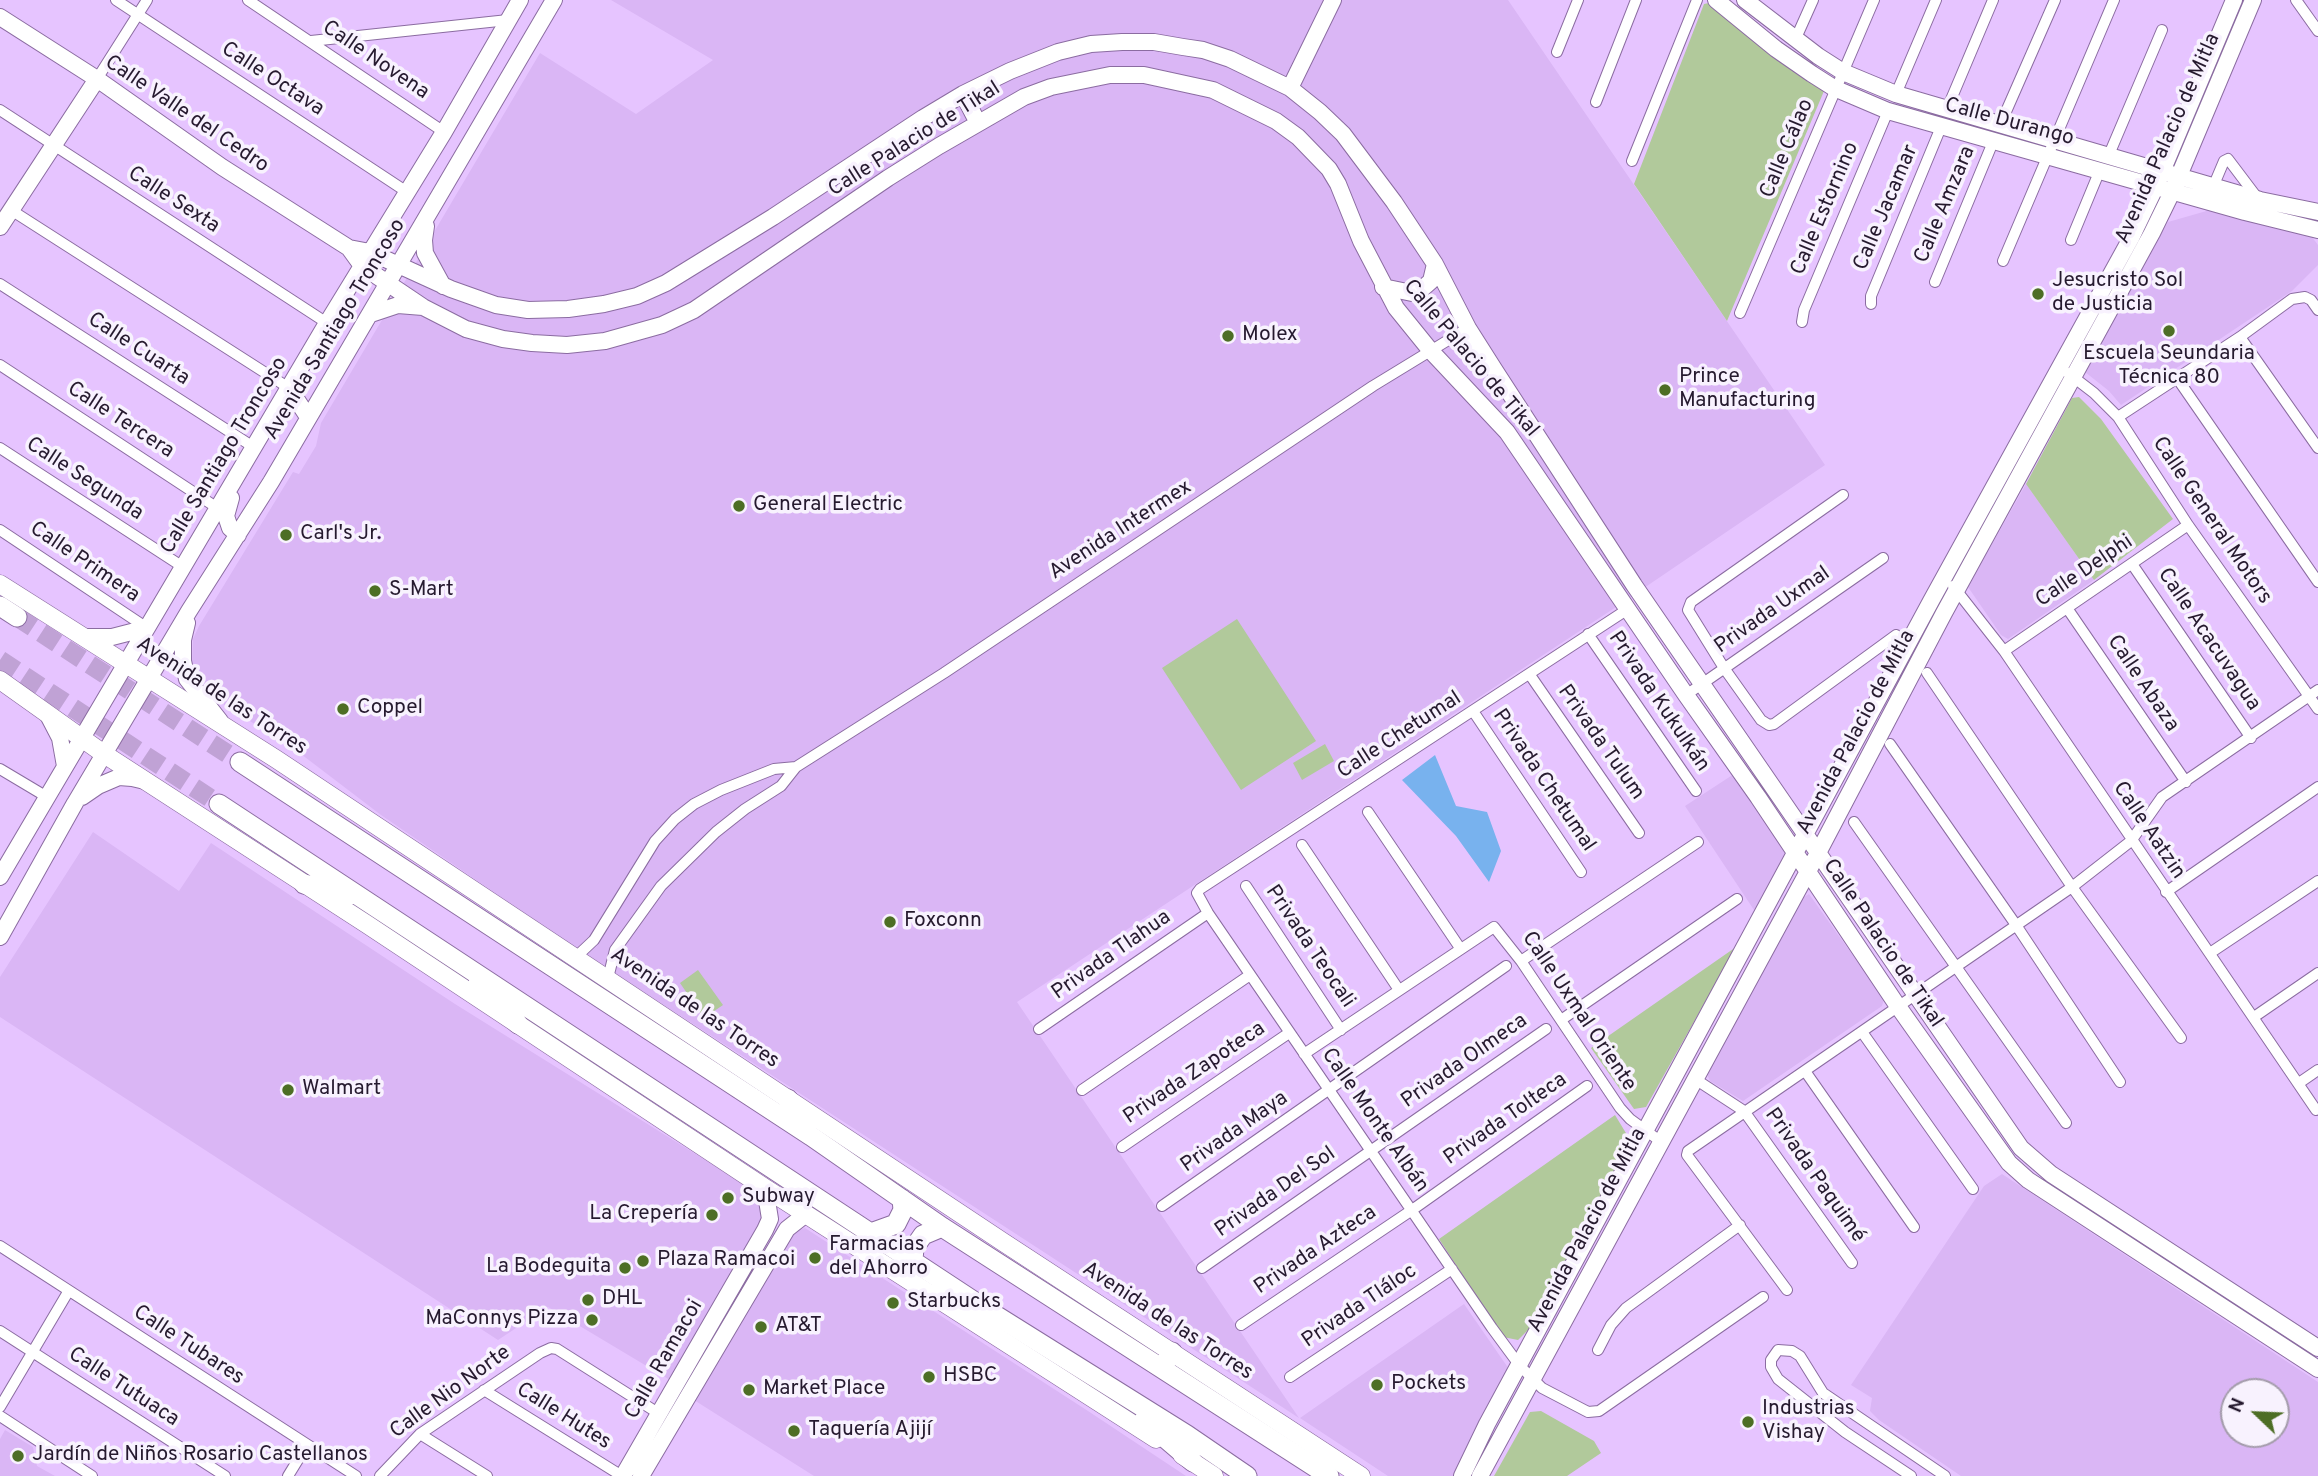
<!DOCTYPE html>
<html>
<head>
<meta charset="utf-8">
<style>
  body { margin:0 }
  #map { position:relative; width:2318px; height:1476px; overflow:hidden; background:#e6c4ff; font-family:Overpass,sans-serif }
  canvas { display:block }
  .north { position:absolute; left:2220px; top:1378px; width:70px; height:70px; box-sizing:border-box; background:#f8f2fe; border:2px solid #a49cab; border-radius:50%; rotate:293deg; font-size:19px; font-weight:700; line-height:28px; text-align:center; color:#261a2f }
  .north::after { content:''; display:block; margin:auto; width:24px; height:32px; background:#4d6e25; clip-path:polygon(50% 0,100% 100%,50% 72%,0 100%) }
</style>
</head>
<body>
<div id="map">
<canvas width="2318" height="1476"></canvas>
<div class="north">N</div>
</div>
<script>
const context = document.querySelector('canvas').getContext('2d');
context.lineJoin = 'round';
function paint(path, color) { context.fillStyle = color; context.fill(path, 'evenodd'); }
const poly = rows => new Path2D(rows.map(r => 'M' + r).join(''));
function trace(path, color, width, dash) { context.strokeStyle = color; context.lineWidth = width; context.lineCap = dash ? 'butt' : 'round'; context.setLineDash(dash || []); context.stroke(path); }
function label(font, color, halo, rows, align = 'center') {
  context.font = font + ' Overpass,sans-serif'; context.lineWidth = 7; context.setLineDash([]); context.textBaseline = 'middle'; context.strokeStyle = halo; context.fillStyle = color; for (const [text, x, y, turn = 0] of rows) {
    context.save(); context.translate(x, y); context.rotate((+turn || 0) * Math.PI / 180); context.textAlign = isNaN(turn) ? turn : align; if (halo) context.strokeText(text, 0, 0); context.fillText(text, 0, 0); context.restore();
  }
}
const built = poly([
  [611,0,1508,0,1825,465,1616,607,1017,1002,1299,1418,564,940,381,815,297,751,206,693,195,674,192,663,193,639,199,626,293,472,299,474,316,446,321,423,540,53,636,114,713,60],
  [2210,210,2312,237,2318,245,2318,265,2292,291,2121,405,2109,391,2085,372,2168,222],
  [2026,484,2094,580,2008,639,2001,635,1968,587],
  [1734,774,1785,850,1785,862,1756,913,1685,806],
  [93,832,179,891,211,843,455,1004,779,1206,670,1380,548,1307,498,1340,0,1017,0,977],
  [1809,894,1884,999,1882,1006,1743,1101,1710,1081,1706,1072,1796,902],
  [2002,1174,2318,1382,2318,1476,1961,1476,1879,1420,1870,1411,1872,1398,1851,1385,1984,1186],
  [2234,1392,2276,1392,2276,1434,2234,1434],
  [805,1228,1088,1411,1186,1476,814,1476,694,1400,795,1232],
  [1464,1304,1511,1372,1456,1476,1388,1476,1300,1418],
  [5,1430,33,1447,37,1466,55,1476,0,1476,0,1439]
]);
const green = poly([
  [1709,3,1824,91,1727,321,1634,184,1704,4],
  [2079,397,2101,419,2173,519,2094,580,2026,484,2072,398],
  [1237,619,1316,741,1241,790,1162,668],
  [1325,744,1334,761,1302,780,1293,763],
  [1736,947,1646,1107,1634,1109,1591,1048],
  [698,970,723,1005,704,1018,680,983],
  [1615,1115,1632,1143,1530,1328,1518,1340,1503,1337,1439,1239],
  [1541,1411,1594,1441,1601,1453,1567,1476,1494,1476,1530,1412]
]);
const water = poly([
  [1435,755,1456,806,1487,812,1501,851,1489,882,1456,836,1402,780]
]);
const highwayTunnel = poly([
  [17,617,240,762],
  [0,660,219,804]
]);
const street = poly([
  [116,0,407,192],
  [248,0,444,132],
  [2296,0,2318,31],
  [1796,38,1813,0],
  [311,41,508,20],
  [1557,52,1578,0],
  [97,79,147,0],
  [1896,94,1936,0],
  [1596,102,1636,0],
  [1947,109,1993,0],
  [0,110,327,323],
  [2001,123,2055,0],
  [2108,157,2162,30],
  [1632,161,1697,0],
  [2213,187,2224,161,2228,159,2259,200],
  [11,210,289,388],
  [2071,240,2100,170],
  [2003,261,2114,0],
  [1935,282,1993,142],
  [0,284,255,448],
  [1871,304,1871,296,1941,127],
  [1740,313,1874,0],
  [1802,322,1804,310,1888,111],
  [2240,337,2318,448],
  [0,365,219,509],
  [2068,373,2094,393,2118,417,2188,525,2318,709],
  [2177,378,2318,582],
  [2118,417,2240,337,2292,299,2305,297,2311,300,2318,310],
  [0,448,183,567],
  [1843,495,1691,602,1688,610,1724,668,1761,720,1769,725,1774,724,1896,635],
  [0,530,147,628],
  [2132,564,2251,738],
  [1953,586,2004,651,2316,1110],
  [2067,608,2186,782],
  [1628,609,1200,889,1197,893,1208,913,1492,1328,1520,1366,1542,1388,1588,1412,1599,1411,1763,1297],
  [1588,634,1696,791],
  [2004,651,2188,525],
  [1927,673,2072,887,2181,1038],
  [1530,675,1639,833],
  [1686,695,1883,558],
  [1473,711,1581,872],
  [1890,744,2016,925,2120,1082],
  [0,769,47,797],
  [1368,812,1460,948],
  [1854,822,2066,1123],
  [1302,845,1399,990],
  [1246,886,1341,1030],
  [2166,892,2318,787],
  [2210,953,2318,881],
  [576,957,594,940,655,841,675,819,694,804,721,790,774,769,796,767],
  [1521,961,1698,842],
  [608,978,615,950,661,886,716,832,745,809,781,786,796,767,944,673,1373,386,1468,328],
  [2254,1017,2318,973],
  [1561,1020,1737,899],
  [1039,1029,1208,913],
  [1862,1032,1973,1189],
  [1304,1054,1494,927,1521,961,1620,1108,1630,1119,1660,1141],
  [1805,1071,1914,1227],
  [1695,1079,1744,1111,1852,1263],
  [2299,1083,2318,1070],
  [1082,1090,1250,975],
  [1122,1147,1289,1033],
  [1162,1206,1506,966],
  [0,1246,356,1476],
  [1202,1268,1546,1029],
  [1787,1290,1687,1155,1688,1151,2072,887,2131,841,2162,797,2318,690],
  [1241,1325,1412,1210,1587,1086],
  [0,1331,225,1476],
  [1598,1350,1611,1325,1626,1308,1740,1225],
  [1290,1377,1452,1269],
  [484,1390,622,1476],
  [0,1407,68,1292],
  [0,1416,92,1476],
  [420,1434,487,1476],
  [288,1476,307,1445],
  [380,1476,420,1434,540,1353,551,1348,557,1349,658,1413],
  [1911,1476,1845,1432,1778,1379,1771,1367,1771,1360,1778,1350,1792,1351,1800,1356,1823,1393,1945,1476]
]);
const secondary = poly([
  [1716,0,1776,49,1812,74,1834,88,1888,111,2245,212,2318,230],
  [1745,0,1818,56,1843,72,1896,94,2260,200,2318,212],
  [0,17,97,79,222,167,349,248,362,266,423,307,466,329,503,339,532,343,567,345,605,341,662,325,694,310,888,178,939,146,1024,97,1051,87,1110,75,1144,75,1213,90,1276,121,1298,137,1329,169,1338,184,1361,241,1396,308,1430,350,1507,432,1686,695,1758,797,1897,1005,2009,1163,2028,1180,2318,1369],
  [1290,88,1333,0],
  [963,94,978,123],
  [426,226,424,240,425,253,443,286],
  [0,227,97,79],
  [349,248,370,252,451,289,496,305,528,310,568,309,604,304,637,296,666,283,773,217,923,118,963,94,1010,71,1058,52,1091,44,1122,42,1154,42,1183,47,1203,50,1230,59,1290,88,1320,112,1343,134,1394,202,1435,264,1468,328,1494,369,1634,585,2021,1148,2051,1174,2318,1348],
  [1383,287,1412,293,1423,288,1431,281,1435,264],
  [371,314,398,305,423,307],
  [289,388,308,417],
  [231,498,226,516,230,528,238,535],
  [187,623,183,640,183,661,187,679,220,721],
  [84,637,112,637,147,628],
  [48,715,60,738,65,766],
  [82,797,98,786,119,777,132,778,145,781],
  [0,877,327,323,444,132,520,0],
  [0,937,75,803,189,611,271,482,554,0],
  [623,1476,765,1230,770,1219,765,1188],
  [641,1476,787,1229,806,1214],
  [1462,1476,1487,1424,1931,601,2131,238,2156,186,2234,0],
  [1480,1476,1818,853,1944,613,2152,233,2173,190,2253,0]
]);
const primary = poly([
  [0,584,276,759,1003,1242,1361,1476],
  [0,680,104,754,368,925,765,1188,1156,1439],
  [1182,1455,1214,1476]
]);
const highway = poly([
  [0,606,17,617],
  [240,762,811,1136,942,1227,1329,1476],
  [219,804,984,1308,1187,1435,1247,1476],
  [304,884,350,895],
  [478,983,518,1024],
  [788,1099,807,1129],
  [871,1233,896,1224,903,1210,902,1199],
  [913,1260,914,1248,923,1235,942,1227],
  [931,1295,971,1305],
  [1162,1368,1172,1352],
  [1144,1420,1193,1462]
]);
const markers = [
  [2038,294,7,"#4d6e25"],
  [2169,331,7,"#4d6e25"],
  [1228,336,7,"#4d6e25"],
  [1665,390,7,"#4d6e25"],
  [739,506,7,"#4d6e25"],
  [286,535,7,"#4d6e25"],
  [375,591,7,"#4d6e25"],
  [343,709,7,"#4d6e25"],
  [890,922,7,"#4d6e25"],
  [288,1090,7,"#4d6e25"],
  [728,1198,7,"#4d6e25"],
  [712,1215,7,"#4d6e25"],
  [815,1258,7,"#4d6e25"],
  [643,1261,7,"#4d6e25"],
  [625,1268,7,"#4d6e25"],
  [588,1300,7,"#4d6e25"],
  [893,1303,7,"#4d6e25"],
  [592,1320,7,"#4d6e25"],
  [761,1327,7,"#4d6e25"],
  [929,1377,7,"#4d6e25"],
  [1377,1385,7,"#4d6e25"],
  [749,1390,7,"#4d6e25"],
  [1748,1422,7,"#4d6e25"],
  [794,1431,7,"#4d6e25"],
  [18,1456,7,"#4d6e25"]
];
const streetNames = [
  ["Calle Novena",375,61,34],
  ["Calle Octava",272,80,33],
  ["Calle Valle del Cedro",186,115,34],
  ["Calle Durango",2009,123,15],
  ["Avenida Palacio de Mitla",2169,139,-66],
  ["Calle Palacio de Tikal",915,140,-32],
  ["Calle Cálao",1788,149,-67],
  ["Calle Sexta",173,201,33],
  ["Calle Amzara",1946,205,-67],
  ["Calle Jacamar",1887,208,-67],
  ["Calle Estornino",1826,209,-67],
  ["Avenida Santiago Troncoso",336,330,-59],
  ["Calle Cuarta",138,350,33],
  ["Calle Palacio de Tikal",1470,359,50],
  ["Calle Tercera",120,421,33],
  ["Calle Santiago Troncoso",225,456,-59],
  ["Calle Segunda",84,480,33],
  ["Calle General Motors",2211,521,56],
  ["Avenida Intermex",1121,531,-33],
  ["Calle Primera",84,563,34],
  ["Calle Delphi",2085,572,-34],
  ["Privada Uxmal",1773,611,-35],
  ["Calle Acacuvagua",2208,640,56],
  ["Calle Abaza",2142,684,56],
  ["Avenida de las Torres",221,697,33],
  ["Privada Kukulkán",1658,702,56],
  ["Avenida Palacio de Mitla",1857,733,-62],
  ["Calle Chetumal",1400,736,-33],
  ["Privada Tulum",1600,743,55],
  ["Privada Chetumal",1543,781,56],
  ["Calle Aatzin",2148,831,56],
  ["Calle Palacio de Tikal",1882,944,56],
  ["Privada Teocali",1309,947,56],
  ["Privada Tlahua",1112,956,-35],
  ["Avenida de las Torres",694,1009,34],
  ["Calle Uxmal Oriente",1578,1012,56],
  ["Privada Olmeca",1465,1062,-35],
  ["Privada Zapoteca",1195,1074,-34],
  ["Privada Tolteca",1506,1120,-35],
  ["Calle Monte Albán",1374,1121,55],
  ["Privada Maya",1235,1133,-35],
  ["Privada Paquimé",1814,1176,55],
  ["Privada Del Sol",1276,1193,-35],
  ["Avenida Palacio de Mitla",1588,1231,-62],
  ["Privada Azteca",1316,1251,-34],
  ["Privada Tláloc",1360,1307,-34],
  ["Avenida de las Torres",1167,1322,33],
  ["Calle Tubares",188,1346,33],
  ["Calle Ramacoi",665,1360,-60],
  ["Calle Tutuaca",123,1388,33],
  ["Calle Nio Norte",451,1393,-36],
  ["Calle Hutes",563,1417,32]
];
const poiNames = [
  ["Jesucristo Sol",2052,282],
  ["de Justicia",2052,306],
  ["Molex",1242,336],
  ["Escuela Seundaria",2169,355,"center"],
  ["Técnica 80",2169,379,"center"],
  ["Prince",1679,378],
  ["Manufacturing",1679,402],
  ["General Electric",753,506],
  ["Carl's Jr.",300,535],
  ["S-Mart",389,591],
  ["Coppel",357,709],
  ["Foxconn",904,922],
  ["Walmart",302,1090],
  ["Subway",742,1198],
  ["La Crepería",698,1215,"right"],
  ["Farmacias",829,1246],
  ["del Ahorro",829,1270],
  ["Plaza Ramacoi",657,1261],
  ["La Bodeguita",611,1268,"right"],
  ["DHL",602,1300],
  ["Starbucks",907,1303],
  ["MaConnys Pizza",578,1320,"right"],
  ["AT&T",775,1327],
  ["HSBC",943,1377],
  ["Pockets",1391,1385],
  ["Market Place",763,1390],
  ["Industrias",1762,1410],
  ["Vishay",1762,1434],
  ["Taquería Ajijí",808,1431],
  ["Jardín de Niños Rosario Castellanos",32,1456]
];
paint(built, '#dab6f5');
paint(green, '#b1c99b');
paint(water, '#78b2ee');
trace(highwayTunnel, '#c0a2d5', 19, [19, 10]);
trace(street, '#8b6ca1', 12);
trace(secondary, '#8b6ca1', 18);
trace(primary, '#8b6ca1', 19);
trace(highway, '#8b6ca1', 21);
trace(street, '#fff', 10);
trace(secondary, '#fff', 16);
trace(primary, '#fff', 18);
trace(highway, '#fff', 19);
for (const [x, y, r, color] of markers) { const dot = new Path2D(); dot.arc(x, y, r, 0, 2 * Math.PI); context.fillStyle = color; context.fill(dot); trace(dot, '#f8f2fe', 2.5); }
label('21px', '#261a2f', '#f8f2fe', streetNames);
label('21px', '#261a2f', '#f8f2fe', poiNames, 'left');
</script>
</body>
</html>
